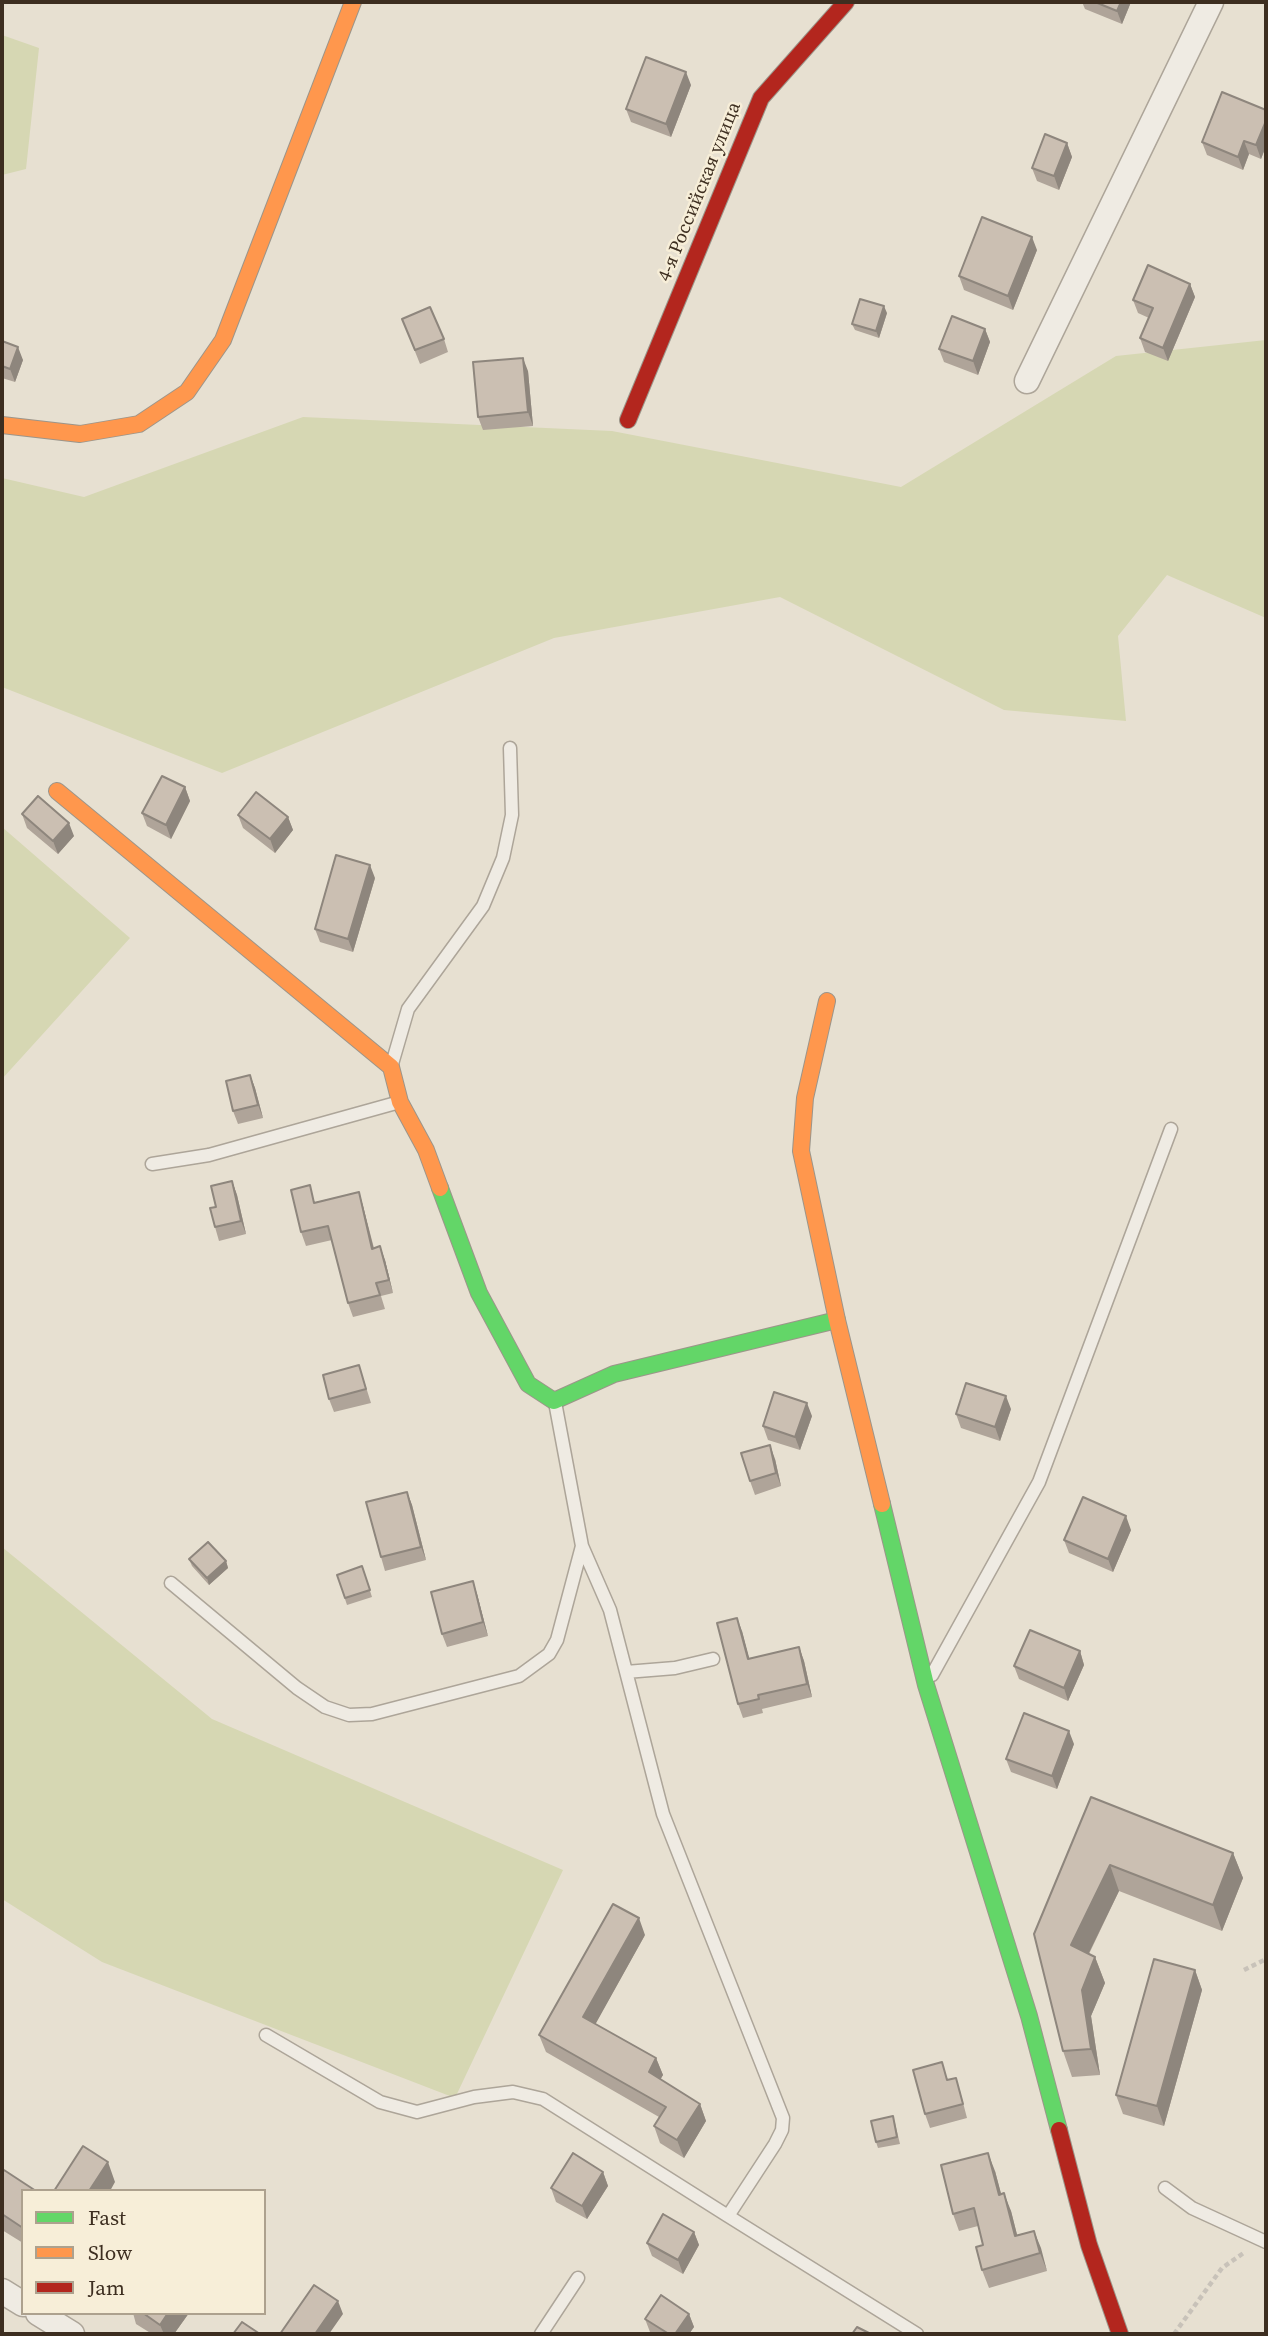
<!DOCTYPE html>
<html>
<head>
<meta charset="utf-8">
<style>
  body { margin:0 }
  #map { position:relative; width:1268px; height:2336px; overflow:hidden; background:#e7e0d1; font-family:"Source Serif 4",serif }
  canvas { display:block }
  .frame { position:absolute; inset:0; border:4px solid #3d2e20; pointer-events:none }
  .legend { position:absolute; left:21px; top:2189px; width:245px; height:126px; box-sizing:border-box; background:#f7eed8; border:2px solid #ada18e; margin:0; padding:9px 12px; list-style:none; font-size:21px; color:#3d2e20 }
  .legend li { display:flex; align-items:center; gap:14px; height:35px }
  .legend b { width:35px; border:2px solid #ada18e }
</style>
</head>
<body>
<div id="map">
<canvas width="1268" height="2336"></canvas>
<div class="frame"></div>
<ul class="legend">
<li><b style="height:9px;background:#63d668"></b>Fast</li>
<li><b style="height:9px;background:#ff974d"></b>Slow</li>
<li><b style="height:9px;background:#b3261e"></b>Jam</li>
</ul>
</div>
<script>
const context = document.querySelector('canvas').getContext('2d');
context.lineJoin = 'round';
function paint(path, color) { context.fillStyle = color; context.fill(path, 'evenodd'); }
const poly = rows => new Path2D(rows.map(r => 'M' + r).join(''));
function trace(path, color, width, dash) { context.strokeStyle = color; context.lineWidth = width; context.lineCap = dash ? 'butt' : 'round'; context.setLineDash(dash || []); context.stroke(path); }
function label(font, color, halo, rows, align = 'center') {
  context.font = font + ' "Source Serif 4",serif'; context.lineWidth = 5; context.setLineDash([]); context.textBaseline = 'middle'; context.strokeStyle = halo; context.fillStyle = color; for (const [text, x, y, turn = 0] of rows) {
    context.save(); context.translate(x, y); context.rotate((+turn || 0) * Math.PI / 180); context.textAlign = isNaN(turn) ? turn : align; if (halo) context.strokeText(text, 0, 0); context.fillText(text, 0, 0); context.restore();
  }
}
const green = poly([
  [2,35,39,48,26,169,2,175],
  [1266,340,1266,618,1167,575,1118,636,1126,721,1004,710,780,597,554,638,222,773,2,687,2,478,84,497,303,417,612,431,901,487,1116,356],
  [2,827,130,938,2,1079],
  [2,1547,212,1719,563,1870,455,2098,102,1962,2,1899]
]);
const path = poly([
  [1244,1970,1266,1959],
  [1174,2334,1222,2268,1245,2252]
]);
const lane = poly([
  [392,1064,408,1009,483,906,503,858,512,815,510,748],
  [152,1164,209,1155,396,1103],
  [582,1546,610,1610,663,1814,783,2118,782,2130,775,2144,728,2216,917,2334],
  [171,1583,297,1688,325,1707,349,1715,372,1714,519,1676,549,1654,557,1640,582,1546,555,1402],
  [626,1672,675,1668,713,1659],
  [932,1675,1039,1482,1171,1129],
  [266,2035,380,2102,417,2112,474,2097,513,2092,543,2099,728,2216],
  [1165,2188,1192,2208,1266,2242],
  [541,2334,578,2278]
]);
const street = poly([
  [1027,381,1211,2],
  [2,2291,23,2304],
  [38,2313,72,2334]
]);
const fast = poly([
  [440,1188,479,1293,528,1384,554,1401,614,1374,837,1320],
  [882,1504,926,1685,1029,2016,1059,2130]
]);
const slow = poly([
  [2,425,80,434,139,424,187,392,223,340,353,2],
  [57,791,391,1067,400,1102,426,1150,440,1188],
  [827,1001,805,1098,801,1151,837,1320,882,1504]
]);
const jam = poly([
  [628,420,761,98,846,2],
  [1059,2130,1089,2245,1120,2334]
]);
const wall = poly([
  [1082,2,1131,2,1122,24,1085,9],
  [691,85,671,137,631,122,626,109],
  [1266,110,1266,146,1261,159,1249,154,1243,170,1207,155,1202,142],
  [1067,143,1072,157,1059,190,1037,181,1032,168],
  [1037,250,1013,310,964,290,959,276],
  [1190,284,1195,297,1168,361,1145,352,1140,338,1149,318,1138,313,1133,300],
  [887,313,879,338,855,330,852,324],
  [402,319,444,339,448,352,420,364],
  [985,329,990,342,978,375,944,362,939,349],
  [2,341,23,360,15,382,2,378],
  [528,371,533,426,483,430,478,417],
  [185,787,190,801,171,839,147,826,142,813],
  [22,814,74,836,58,854,27,828],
  [238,815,288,817,293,830,275,853,243,828],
  [375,878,353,952,320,942,315,929],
  [250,1075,255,1088,263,1118,238,1124,233,1111],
  [232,1181,237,1195,246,1234,219,1241,215,1227],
  [359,1192,363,1206,374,1248,385,1260,393,1293,381,1296,385,1309,353,1317,348,1303,332,1240,306,1246,301,1232,316,1202],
  [359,1365,371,1403,334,1412,329,1399],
  [1011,1409,1000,1441,961,1428,956,1414],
  [812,1416,800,1450,768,1440,763,1426],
  [775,1459,781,1486,755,1495,750,1481],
  [407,1492,412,1505,426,1560,385,1571,381,1557],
  [1131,1530,1113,1572,1069,1553,1064,1540],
  [189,1559,226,1561,228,1568,209,1585,192,1566],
  [362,1566,372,1597,347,1605,337,1575],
  [477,1594,488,1636,447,1647,442,1634],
  [742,1631,749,1659,799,1647,804,1661,812,1697,762,1709,763,1713,743,1718,738,1704],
  [1080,1651,1084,1665,1068,1701,1019,1679,1014,1666],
  [1074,1744,1057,1789,1011,1772,1006,1759],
  [1091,1797,1233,1853,1243,1878,1222,1931,1119,1891,1089,1954,1095,1957,1105,1983,1091,2016,1100,2075,1072,2077,1063,2051],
  [645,1935,595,2024,656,2058,663,2075,660,2079,700,2104,706,2121,684,2158,660,2143,654,2126,659,2117,546,2052,539,2035],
  [1195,1970,1202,1990,1164,2126,1123,2114,1116,2095],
  [948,2080,960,2091,967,2118,930,2128,925,2114],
  [895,2123,900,2144,878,2148,876,2142],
  [995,2171,1001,2194,1011,2211,1017,2235,1034,2231,1047,2271,989,2288,982,2270,983,2245,978,2226,959,2231,953,2214],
  [603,2172,608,2186,587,2219,556,2202,551,2188],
  [2,2173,23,2191,23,2243,2,2230],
  [694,2232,699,2245,683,2274,652,2256,647,2243],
  [133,2313,189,2313,174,2334,152,2334,136,2324],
  [689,2314,694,2327,689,2334,653,2334,650,2332,645,2319]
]);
const shadedWall = poly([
  [1121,2,1131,2,1122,24,1117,11],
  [686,72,691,85,671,137,666,124],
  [1266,121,1266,146,1261,159,1256,145],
  [1244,141,1249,154,1243,170,1238,157],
  [1067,143,1072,157,1059,190,1054,176],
  [1032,237,1037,250,1013,310,1008,296],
  [1190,284,1195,297,1168,361,1163,348],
  [884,306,887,313,879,338,876,331],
  [985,329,990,342,978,375,973,361],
  [18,347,23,360,15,382,10,369],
  [523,358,528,371,533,426,528,412],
  [185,787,190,801,171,839,166,825],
  [288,817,293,830,275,853,270,839],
  [69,823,74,836,58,854,53,841],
  [370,865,375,878,353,952,348,939],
  [250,1075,255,1088,263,1118,258,1105],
  [232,1181,237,1195,246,1234,241,1221],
  [359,1192,363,1206,377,1262,372,1249],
  [380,1246,385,1260,393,1293,389,1280],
  [1006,1396,1011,1409,1000,1441,995,1427],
  [807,1403,812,1416,800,1450,795,1437],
  [770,1445,775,1459,781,1486,776,1473],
  [407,1492,412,1505,426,1560,421,1547],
  [1126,1516,1131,1530,1113,1572,1108,1559],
  [226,1561,228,1568,209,1585,207,1578],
  [473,1581,477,1594,488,1636,483,1622],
  [737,1618,742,1631,753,1672,748,1659],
  [799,1647,804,1661,812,1697,807,1684],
  [1080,1651,1084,1665,1068,1701,1064,1688],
  [1069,1731,1074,1744,1057,1789,1052,1776],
  [1233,1853,1243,1878,1222,1931,1213,1905],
  [1110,1865,1119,1891,1080,1971,1071,1945],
  [639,1918,645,1935,590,2034,583,2017],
  [1095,1957,1105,1983,1091,2016,1100,2075,1091,2049,1082,1990],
  [1195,1970,1202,1990,1164,2126,1157,2106],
  [656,2058,663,2075,655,2089,649,2072],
  [700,2104,706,2121,684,2158,677,2140],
  [988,2153,995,2171,1006,2212,999,2195],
  [108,2162,115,2182,110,2191,89,2191],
  [603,2172,608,2186,587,2219,582,2206],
  [1004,2193,1011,2211,1022,2254,1015,2236],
  [1034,2231,1041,2248,1047,2271,1040,2253],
  [694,2232,699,2245,683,2274,678,2260],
  [338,2301,343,2314,329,2334,315,2334],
  [168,2313,189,2313,174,2334,164,2334,160,2325],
  [689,2314,694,2327,689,2334,675,2334]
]);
const building = poly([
  [1095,2,1121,2,1117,11,1095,2],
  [646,57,686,72,666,124,626,109,646,57],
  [1222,92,1266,110,1266,121,1256,145,1244,141,1238,157,1202,142,1222,92],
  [1045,134,1067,143,1054,176,1032,168,1045,134],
  [982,217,1032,237,1008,296,959,276,982,217],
  [1148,265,1190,284,1163,348,1140,338,1153,308,1133,300,1148,265],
  [860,299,884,306,876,331,852,324,860,299],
  [430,307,444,339,415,350,402,319,430,307],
  [952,316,985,329,973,361,939,349,952,316],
  [2,341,18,347,10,369,2,366,2,341],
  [523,358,528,412,478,417,473,362,523,358],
  [162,776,185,787,166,825,142,813,162,776],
  [256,792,288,817,270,839,238,815,256,792],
  [38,796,69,823,53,841,22,814,38,796],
  [336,855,370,865,348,939,315,929,336,855],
  [250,1075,258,1105,233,1111,226,1081,250,1075],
  [232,1181,241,1221,215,1227,210,1208,216,1207,211,1186,232,1181],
  [310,1185,314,1203,359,1192,372,1249,380,1246,389,1280,376,1283,380,1295,348,1303,328,1226,301,1232,291,1190,310,1185],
  [359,1365,366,1389,329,1399,323,1375,359,1365],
  [966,1383,1006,1396,995,1427,956,1414,966,1383],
  [774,1392,807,1403,795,1437,763,1426,774,1392],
  [770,1445,776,1473,750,1481,741,1453,770,1445],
  [407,1492,421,1547,381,1557,366,1502,407,1492],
  [1083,1497,1126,1516,1108,1559,1064,1540,1083,1497],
  [208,1542,226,1561,207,1578,189,1559,208,1542],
  [362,1566,370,1590,345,1598,337,1575,362,1566],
  [473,1581,483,1622,442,1634,431,1592,473,1581],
  [737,1618,748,1659,799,1647,807,1684,758,1695,759,1699,738,1704,717,1623,737,1618],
  [1030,1630,1080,1651,1064,1688,1014,1666,1030,1630],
  [1024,1713,1069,1731,1052,1776,1006,1759,1024,1713],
  [1091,1797,1233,1853,1213,1905,1110,1865,1071,1945,1095,1957,1082,1990,1091,2049,1063,2051,1034,1934,1091,1797],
  [613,1904,639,1918,583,2017,656,2058,649,2072,700,2104,677,2140,654,2126,666,2107,539,2035,613,1904],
  [1154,1959,1195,1970,1157,2106,1116,2095,1154,1959],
  [942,2062,947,2080,956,2078,963,2104,925,2114,913,2070,942,2062],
  [893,2116,897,2137,876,2142,871,2121,893,2116],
  [83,2146,108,2162,89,2191,54,2191,83,2146],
  [573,2153,603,2172,582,2206,551,2188,573,2153],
  [988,2153,999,2195,1004,2193,1015,2236,1034,2231,1040,2253,982,2270,976,2247,983,2245,974,2208,953,2214,941,2165,988,2153],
  [4,2170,36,2191,23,2191,23,2228,2,2214,2,2173,4,2170],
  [663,2214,694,2232,678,2260,647,2243,663,2214],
  [314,2285,338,2301,315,2334,280,2334,314,2285],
  [661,2295,689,2314,675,2334,669,2334,645,2319,661,2295],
  [143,2313,168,2313,160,2325,143,2313],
  [242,2322,260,2334,233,2334,242,2322],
  [857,2327,871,2334,852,2334,857,2327]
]);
const streetNames = [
  ["4-я Российская улица",700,192,-68]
];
paint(green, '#d6d7b3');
trace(lane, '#ada599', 15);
trace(street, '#ada599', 27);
trace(fast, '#9c958a', 18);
trace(slow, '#9c958a', 18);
trace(jam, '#9c958a', 18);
trace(path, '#c8c2b9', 4.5, [5, 3.5]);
trace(lane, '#efebe3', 12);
trace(street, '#efebe3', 24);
trace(fast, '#63d668', 16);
trace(slow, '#ff974d', 16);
trace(jam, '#b3261e', 16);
paint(wall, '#afa499');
paint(shadedWall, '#8e867d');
paint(building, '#cbbfb2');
trace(building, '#8e867d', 2);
label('19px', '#3d2e20', '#f7eed8', streetNames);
</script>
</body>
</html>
